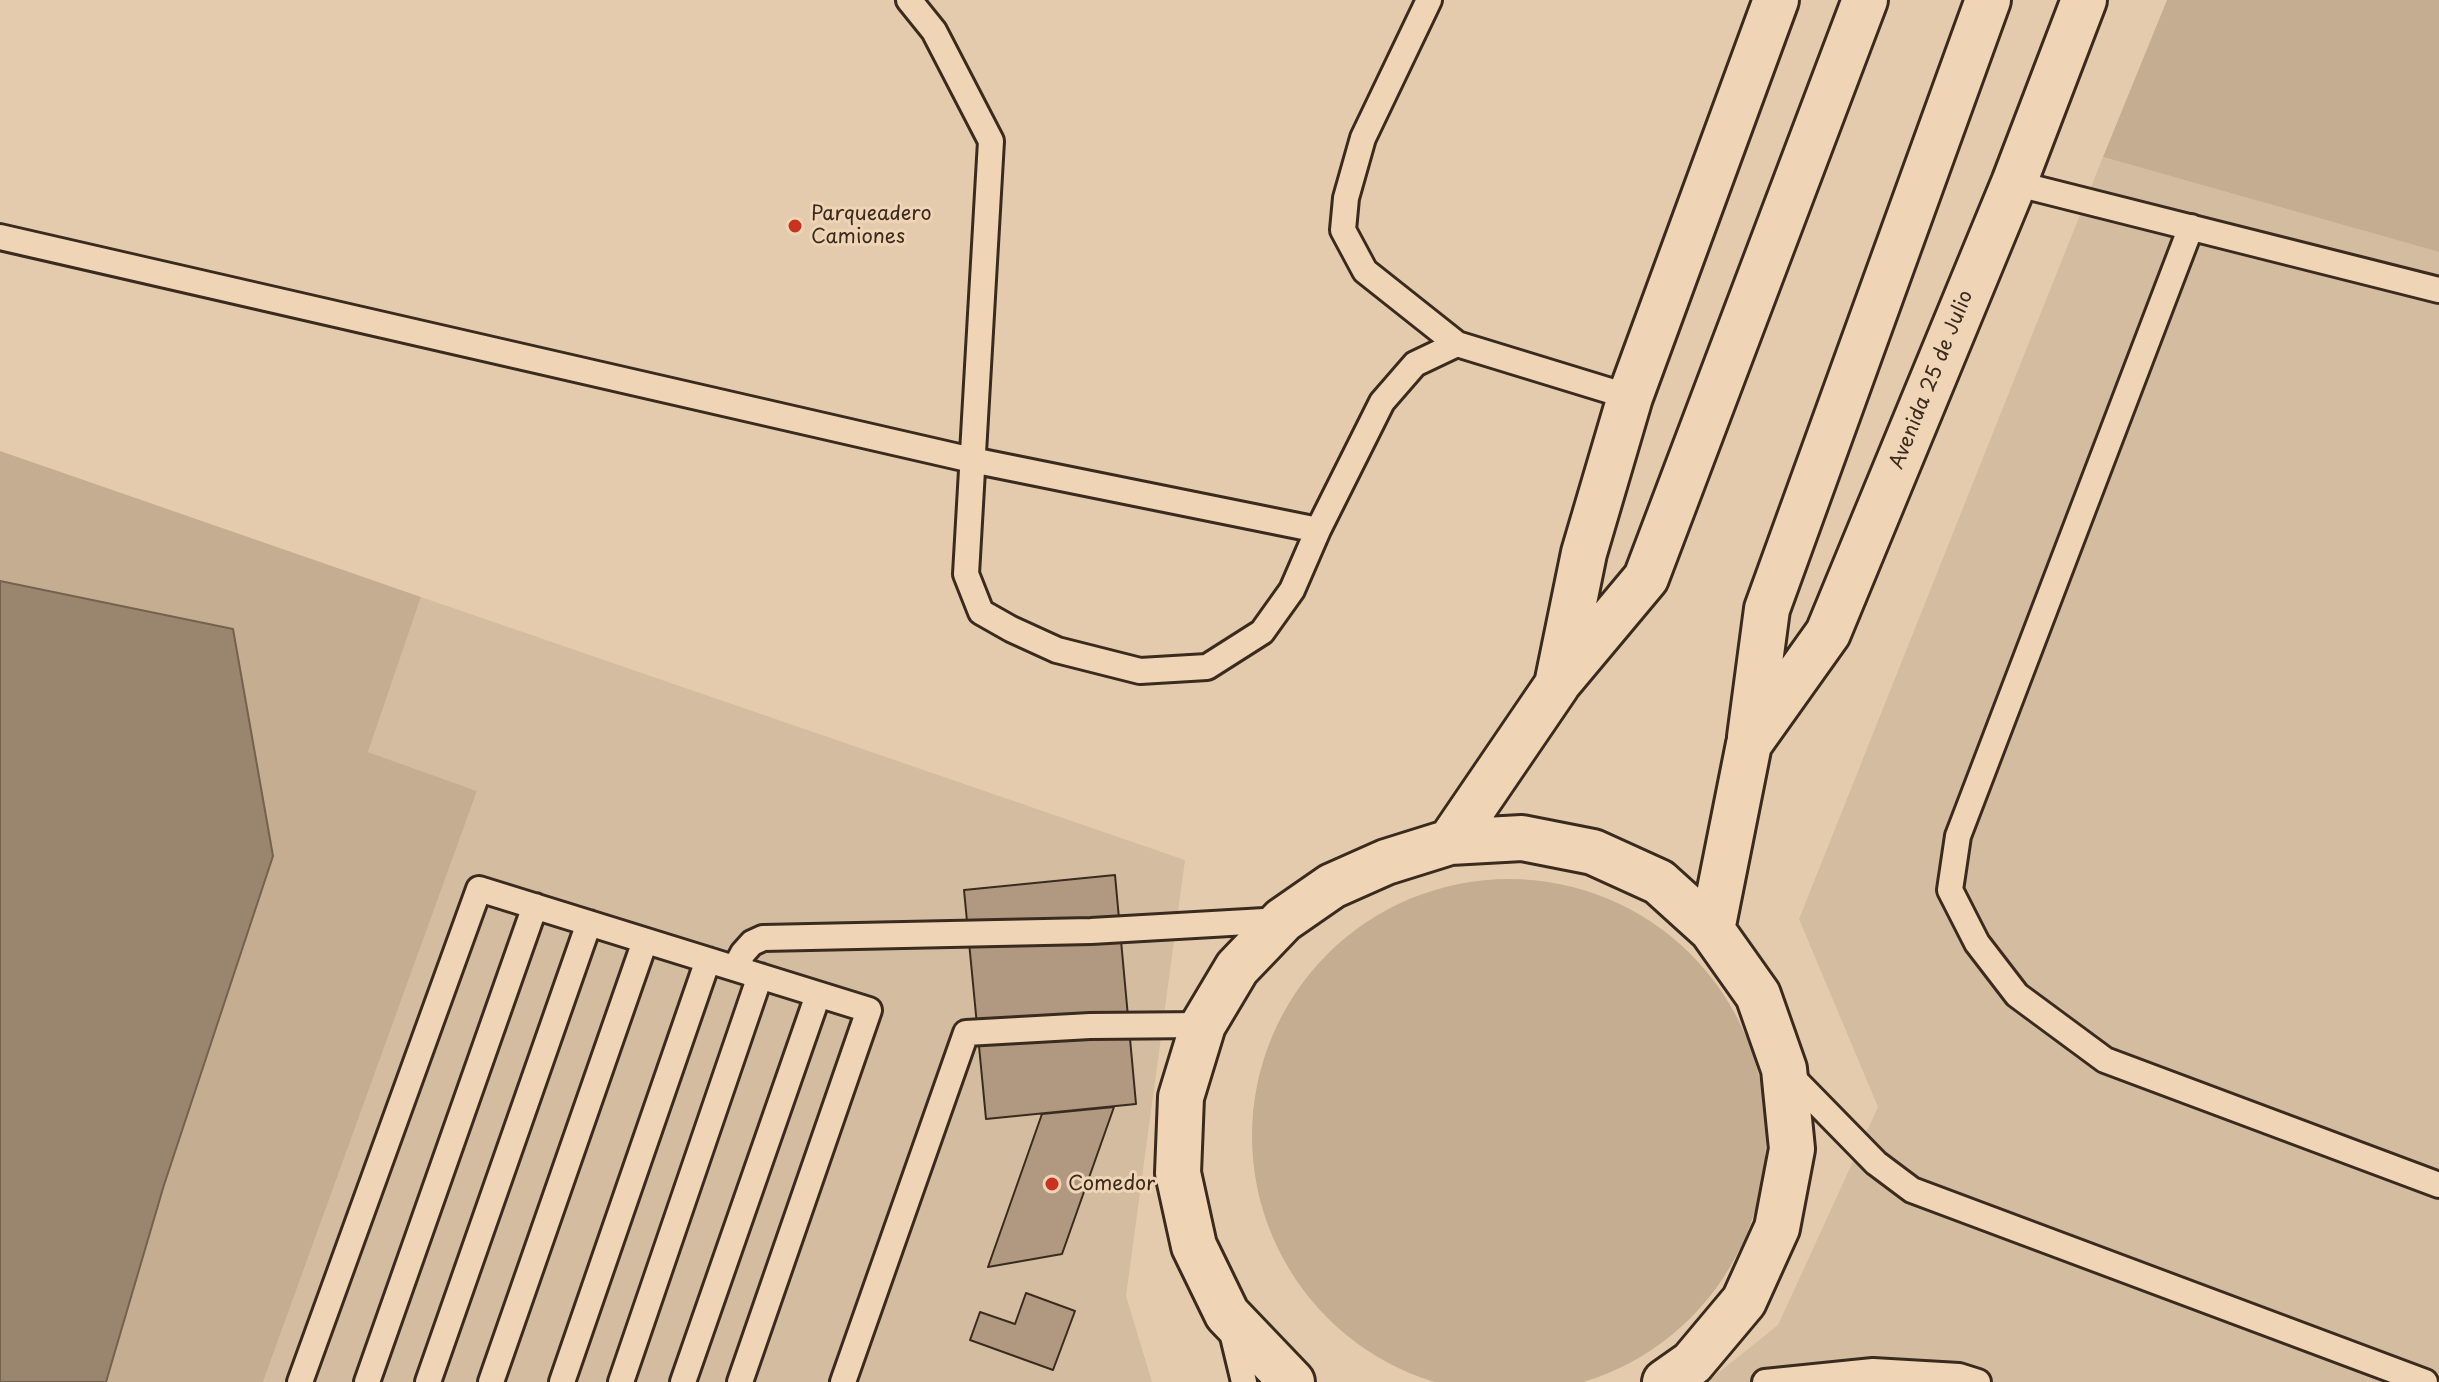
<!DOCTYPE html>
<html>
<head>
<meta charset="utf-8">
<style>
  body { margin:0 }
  canvas { display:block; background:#e4cbad }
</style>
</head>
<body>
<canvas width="2439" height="1382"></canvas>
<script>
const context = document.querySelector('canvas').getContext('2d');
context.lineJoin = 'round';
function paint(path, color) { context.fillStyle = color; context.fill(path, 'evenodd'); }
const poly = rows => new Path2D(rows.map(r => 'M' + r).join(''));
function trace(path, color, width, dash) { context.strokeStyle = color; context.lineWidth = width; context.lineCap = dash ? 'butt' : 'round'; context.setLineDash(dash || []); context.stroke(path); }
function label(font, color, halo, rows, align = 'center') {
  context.font = font + ' "Playpen Sans",sans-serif'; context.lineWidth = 6; context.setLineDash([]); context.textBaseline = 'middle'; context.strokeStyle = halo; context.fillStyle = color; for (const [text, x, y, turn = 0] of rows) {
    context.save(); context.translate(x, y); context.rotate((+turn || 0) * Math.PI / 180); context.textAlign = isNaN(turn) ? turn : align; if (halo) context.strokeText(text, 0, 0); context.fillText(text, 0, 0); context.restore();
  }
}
const built = poly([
  [2103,157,2439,252,2439,1382,1707,1382,1778,1325,1878,1107,1799,919],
  [421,597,1185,860,1126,1296,1152,1382,263,1382,477,791,368,752]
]);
const green = poly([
  [2167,0,2439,0,2439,252,2103,157],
  [0,451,421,597,368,752,477,791,263,1382,0,1382],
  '1252 1136a257 257 0 1 1 514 0a257 257 0 1 1-514 0Z'
]);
const water = poly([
  [0,581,233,629,273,856,164,1185,106,1382,0,1382,0,581]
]);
const building = poly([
  [1115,875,1136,1104,986,1119,964,890,1115,875],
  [1114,1107,1062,1254,988,1267,1042,1114,1114,1107],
  [1026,1293,1075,1311,1053,1370,970,1340,980,1312,1015,1324,1026,1293]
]);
const lane = poly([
  [909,0,934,31,991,141,966,574,981,612,1011,629,1057,650,1140,671,1207,667,1262,632,1292,590,1318,530,1382,402,1415,364,1457,344],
  [1429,0,1363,138,1346,198,1343,230,1365,271,1457,344,1630,397],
  [2014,183,2439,290],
  [2191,227,1958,836,1950,890,1977,943,2017,995,2105,1060,2439,1185],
  [0,237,972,460,1318,530],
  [735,968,743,953,752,943,763,938,1091,931,1282,920],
  [1786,1071,1876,1163,1912,1190,2425,1382],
  [1231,1328,1244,1382],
  [300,1382,479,889,869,1010,740,1382],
  [367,1382,535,906],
  [428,1382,589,923],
  [491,1382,645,941],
  [562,1382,708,960],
  [621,1382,760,976],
  [683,1382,818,995],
  [843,1382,966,1033,1090,1026,1203,1025],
  [1765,1382,1873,1371,1959,1376,1978,1382]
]);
const primary = poly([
  [1559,682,1646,578,1865,0],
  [1750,737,1767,609,1988,0],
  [1450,842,1557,685,1584,553,1630,397,1776,0],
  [1712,930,1749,744,1828,633,2014,183,2084,0],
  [1292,1382,1227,1314,1194,1246,1178,1173,1181,1097,1203,1025,1237,968,1283,920,1332,886,1386,862,1450,842,1522,838,1593,852,1659,882,1712,930,1758,995,1784,1069,1792,1149,1777,1228,1744,1301,1692,1363,1665,1382]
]);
const markers = [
  [795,226,8,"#c8321e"],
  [1052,1184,8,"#c8321e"]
];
const poiNames = [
  ["Parqueadero",811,214],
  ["Camiones",811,237],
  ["Comedor",1068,1184]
];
const streetNames = [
  ["Avenida 25 de Julio",1932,380,-68]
];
paint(built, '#d4bca0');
paint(green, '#c5ad92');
paint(water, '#9a856e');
trace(water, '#74614e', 2);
paint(building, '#b09980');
trace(building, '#3b2a1e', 2);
trace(lane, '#3b2a1e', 30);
trace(primary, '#3b2a1e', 50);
trace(lane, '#efd5b6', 24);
trace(primary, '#efd5b6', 44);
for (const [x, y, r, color] of markers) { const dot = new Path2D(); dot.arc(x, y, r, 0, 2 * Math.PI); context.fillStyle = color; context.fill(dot); trace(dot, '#efd5b6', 3); }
label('20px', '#3b2a1e', '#efd5b6', poiNames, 'left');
label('20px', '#3b2a1e', '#efd5b6', streetNames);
</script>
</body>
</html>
